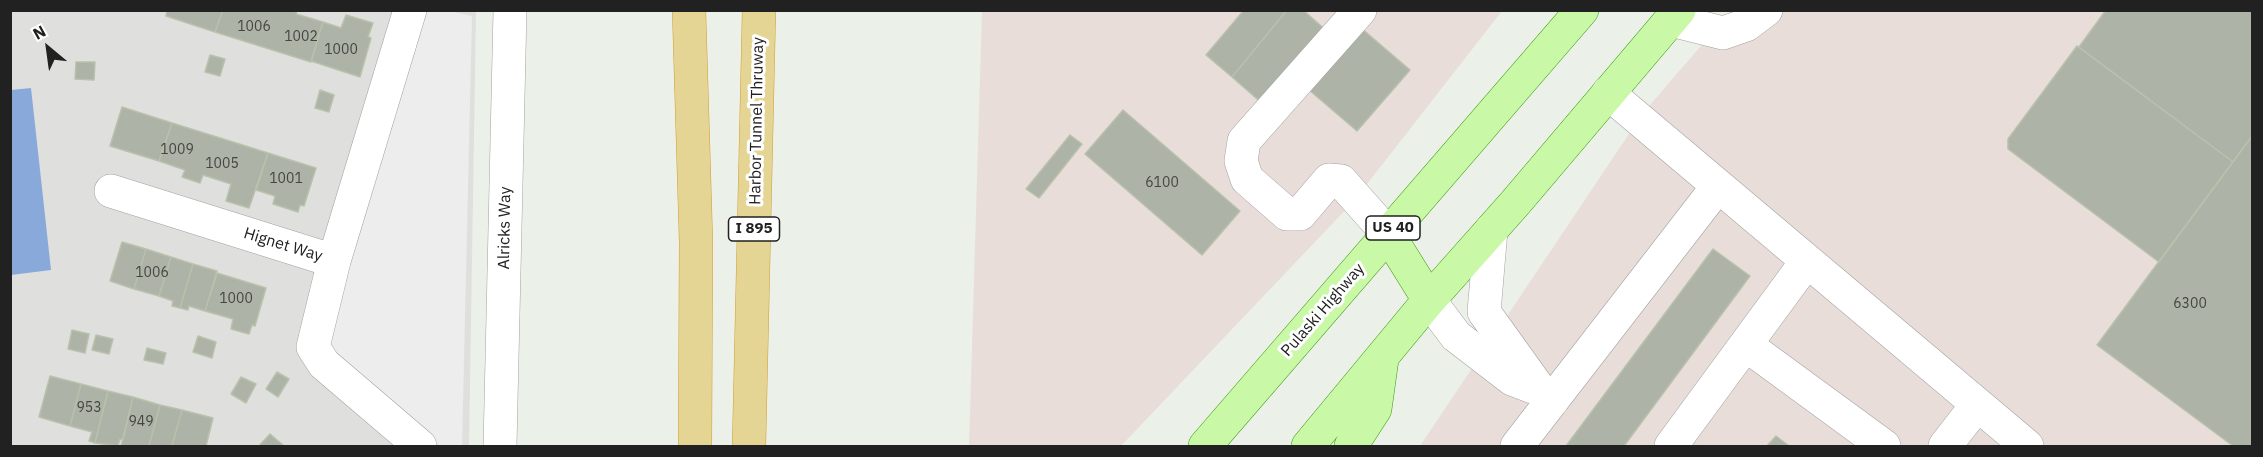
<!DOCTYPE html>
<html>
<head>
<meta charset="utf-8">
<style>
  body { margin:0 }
  #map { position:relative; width:2263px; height:457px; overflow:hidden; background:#ebf1e8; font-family:"IBM Plex Sans",sans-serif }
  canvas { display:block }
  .frame { position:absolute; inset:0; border:12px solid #212121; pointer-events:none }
  .north { position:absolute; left:18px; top:18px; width:60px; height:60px; -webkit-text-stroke:4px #fff; paint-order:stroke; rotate:331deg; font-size:16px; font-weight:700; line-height:24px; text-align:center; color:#212121 }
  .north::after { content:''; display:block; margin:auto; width:21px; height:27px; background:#212121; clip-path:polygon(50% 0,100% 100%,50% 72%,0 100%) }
</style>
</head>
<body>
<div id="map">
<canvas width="2263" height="457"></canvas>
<div class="frame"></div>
<div class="north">N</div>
</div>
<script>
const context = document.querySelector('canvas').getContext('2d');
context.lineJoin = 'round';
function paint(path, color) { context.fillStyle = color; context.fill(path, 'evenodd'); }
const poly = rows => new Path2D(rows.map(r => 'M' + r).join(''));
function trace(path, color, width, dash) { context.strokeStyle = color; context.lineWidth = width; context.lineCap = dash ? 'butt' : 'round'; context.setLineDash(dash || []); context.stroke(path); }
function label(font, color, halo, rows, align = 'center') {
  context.font = font + ' "IBM Plex Sans",sans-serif'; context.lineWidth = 6; context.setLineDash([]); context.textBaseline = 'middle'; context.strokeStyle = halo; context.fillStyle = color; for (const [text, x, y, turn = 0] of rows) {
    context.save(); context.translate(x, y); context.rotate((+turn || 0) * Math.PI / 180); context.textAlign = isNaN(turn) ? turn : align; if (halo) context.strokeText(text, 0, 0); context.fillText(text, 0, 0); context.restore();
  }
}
const residential = poly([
  [10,11,476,11,469,446,11,446]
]);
const industrial = poly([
  [982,11,1502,11,1353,202,1121,446,969,446],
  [1731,11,2252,11,2252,446,1420,446,1643,113]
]);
const pitch = poly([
  [31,88,51,270,11,275,11,90]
]);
const parking = poly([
  [423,11,449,11,472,16,462,446,440,446,345,369,322,344]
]);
const building = poly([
  [167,10,223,10,215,32,166,16,167,10],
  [223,10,297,10,296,14,323,22,311,62,215,32,223,10],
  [1244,10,1287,10,1232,77,1206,55,1244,10],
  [1287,10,1303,10,1329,33,1264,105,1232,77,1287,10],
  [2106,10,2252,10,2252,136,2233,162,2079,47,2106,10],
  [346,15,373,23,368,37,371,38,360,77,311,61,323,22,341,28,346,15],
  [1361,28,1410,70,1357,131,1308,89,1361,28],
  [2077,46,2233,162,2159,262,2008,149,2008,139,2077,46],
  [210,55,225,59,220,76,205,72,210,55],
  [76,62,95,62,94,80,75,79,76,62],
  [320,90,334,95,329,112,315,108,320,90],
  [122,107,172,123,159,161,110,146,122,107],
  [1123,110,1240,211,1202,255,1085,154,1123,110],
  [172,123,268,153,249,208,226,201,231,184,203,175,200,183,182,177,185,170,159,161,172,123],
  [1070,135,1082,144,1039,198,1026,189,1070,135],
  [2252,136,2252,446,2233,446,2097,345,2252,136],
  [268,153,316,168,304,206,300,205,298,212,273,204,275,196,256,190,268,153],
  [122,242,146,249,134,289,110,281,122,242],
  [146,249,171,257,159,296,134,289,146,249],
  [1713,249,1750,276,1624,446,1566,446,1713,249],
  [171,257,193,264,180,308,172,306,173,301,159,296,171,257],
  [193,264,217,271,205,311,189,306,188,310,180,308,193,264],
  [217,273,266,288,255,326,252,325,249,334,231,329,233,319,205,311,217,273],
  [72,330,89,334,85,353,68,349,72,330],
  [96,335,113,339,109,354,92,350,96,335],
  [198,336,216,342,212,358,193,352,198,336],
  [147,348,166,353,163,364,144,360,147,348],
  [277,372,289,379,278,397,266,389,277,372],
  [50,376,81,384,70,426,39,417,50,376],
  [241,377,256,384,246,403,231,394,241,377],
  [81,384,108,391,95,443,89,441,92,432,70,426,81,384],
  [108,391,133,397,123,440,120,439,118,446,95,443,108,391],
  [133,397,160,405,149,446,121,446,133,397],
  [160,405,182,410,172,446,149,446,160,405],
  [182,410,213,418,206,446,172,446,182,410],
  [270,434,284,446,259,446,270,434],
  [1776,436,1789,446,1767,446,1776,436]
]);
const minor = poly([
  [410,10,334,261,313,347,324,364,420,446],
  [1360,10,1244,141,1241,161,1247,179,1287,214,1300,214,1329,180,1341,181,1388,234],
  [1671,20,1723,33,1746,25,1766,10],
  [1608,93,2027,446],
  [111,191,334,261],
  [1491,230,1484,312,1540,390,1552,401],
  [1429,300,1456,336,1512,379,1533,387],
  [1746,345,1884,446],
  [500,446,510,10],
  [1517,446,1718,186],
  [1671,446,1807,261],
  [1945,446,1977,405]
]);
const major = poly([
  [1388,234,1429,300],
  [1205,446,1582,10],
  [1308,446,1429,300,1516,202,1679,10],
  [1351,446,1375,409,1382,359]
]);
const highway = poly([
  [689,10,696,242,695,446],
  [749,446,759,10]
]);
const numberNames = [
  ["1006",254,27],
  ["1002",301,37],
  ["1000",341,50],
  ["1009",177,150],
  ["1005",222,164],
  ["1001",286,179],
  ["6100",1162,183],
  ["1006",152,273],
  ["1000",236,299],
  ["6300",2190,304],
  ["953",89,408],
  ["949",141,422]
];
const shields = [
  [1393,228,54],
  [754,229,51]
];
const shieldNames = [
  ["US 40",1393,228],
  ["I 895",754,229]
];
const streetNames = [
  ["Harbor Tunnel Thruway",757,121,-89],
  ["Alricks Way",505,228,-89],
  ["Hignet Way",283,245,17],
  ["Pulaski Highway",1323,310,-49]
];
paint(residential, '#dfdfde');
paint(industrial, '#e9ddda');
paint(pitch, '#8aa9db');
paint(parking, '#ededed');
paint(building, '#aeb3a7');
trace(building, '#b8c2ab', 1.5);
trace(minor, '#a2a2a2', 34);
trace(major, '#369607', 34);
trace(highway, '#d39c30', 34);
trace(minor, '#fff', 33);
trace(major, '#c9f8a6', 33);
trace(highway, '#e4d594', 33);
label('14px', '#444642', null, numberNames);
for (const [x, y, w] of shields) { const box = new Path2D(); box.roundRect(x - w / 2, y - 12, w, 24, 4.5); context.fillStyle = '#fff'; context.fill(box); trace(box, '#212121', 1.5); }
label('bold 15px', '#212121', null, shieldNames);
label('16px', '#212121', '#fff', streetNames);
</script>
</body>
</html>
